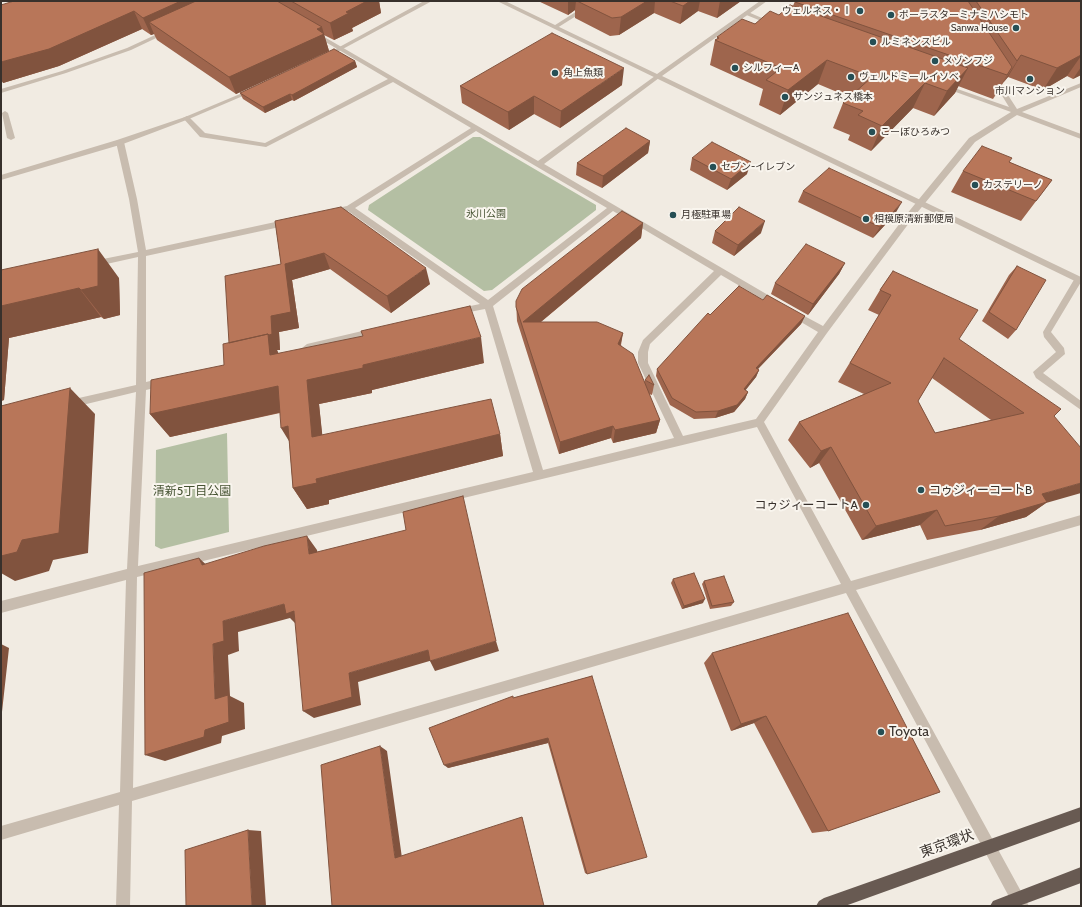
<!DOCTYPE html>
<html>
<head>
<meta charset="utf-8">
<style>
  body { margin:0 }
  #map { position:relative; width:1082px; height:907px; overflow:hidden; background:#f1ebe2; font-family:Cabin,sans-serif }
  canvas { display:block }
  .frame { position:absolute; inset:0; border:2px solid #38312c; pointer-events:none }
</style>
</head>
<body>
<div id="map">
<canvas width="1082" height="907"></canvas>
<div class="frame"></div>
</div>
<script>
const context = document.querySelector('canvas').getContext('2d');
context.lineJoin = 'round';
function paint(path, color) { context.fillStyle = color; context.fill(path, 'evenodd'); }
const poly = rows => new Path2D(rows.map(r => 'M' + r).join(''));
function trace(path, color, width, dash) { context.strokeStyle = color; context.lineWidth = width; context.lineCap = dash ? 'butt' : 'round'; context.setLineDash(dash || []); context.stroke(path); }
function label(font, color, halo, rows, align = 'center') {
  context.font = font + ' Cabin,"Noto Sans JP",sans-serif'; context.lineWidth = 4; context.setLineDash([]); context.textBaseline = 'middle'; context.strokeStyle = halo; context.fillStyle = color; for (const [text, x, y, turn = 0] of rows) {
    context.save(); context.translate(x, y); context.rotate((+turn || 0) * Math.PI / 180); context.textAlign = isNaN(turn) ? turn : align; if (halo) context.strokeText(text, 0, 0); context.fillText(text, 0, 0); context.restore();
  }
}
const green = poly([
  [473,137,480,137,596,205,596,210,492,290,484,291,368,210,369,205],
  [227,433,229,532,161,549,155,546,156,450]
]);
const service = poly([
  [5,111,8,113,15,138,11,140,7,138,2,113,5,111],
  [1078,277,1081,278,1081,282,1051,332,1064,348,1065,354,1043,373,1081,401,1081,410,1036,378,1033,372,1056,352,1044,337,1043,332,1075,278,1078,277]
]);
const minor = poly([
  [593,1,600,1,557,28,552,27,593,1],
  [744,12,748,12,776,24,771,25,744,14,744,12],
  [166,30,171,31,131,50,66,73,1,93,1,89,62,71,127,48,166,30],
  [314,31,538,161,655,76,659,76,659,78,544,164,780,302,781,304,777,307,774,306,721,275,650,344,648,352,648,363,683,436,756,419,818,332,789,315,788,313,789,311,795,311,823,326,906,215,969,138,1011,112,942,87,942,85,946,85,1009,107,990,76,995,75,1017,109,1081,83,1081,87,1022,112,1081,134,1081,139,1017,115,975,142,912,219,827,333,764,422,851,581,1081,515,1081,525,856,590,1029,906,1014,906,846,593,132,801,130,906,116,906,119,805,1,840,1,826,120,792,126,580,1,613,1,601,127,569,136,392,70,408,67,407,65,404,67,401,70,400,136,385,138,257,93,267,89,264,93,261,138,252,129,199,116,142,117,140,120,140,124,142,137,199,146,250,289,219,293,222,289,225,146,256,146,382,163,378,166,379,168,382,166,385,146,390,138,566,533,472,485,309,459,314,456,313,455,311,456,309,480,304,348,211,332,215,328,212,329,210,347,206,471,128,393,82,266,147,200,137,183,118,187,116,189,117,205,133,265,143,388,79,312,34,312,32,314,31],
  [476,131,607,208,488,300,355,208,476,131],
  [613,211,714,271,643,340,638,352,638,363,674,438,543,470,493,306,613,211],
  [757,427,841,584,133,788,137,577,757,427],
  [375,328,379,331,378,333,307,352,302,348,307,344,375,328]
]);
const tertiary = poly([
  [424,1,432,1,326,58,321,57,424,1],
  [497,1,505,1,657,74,760,1,767,1,662,76,1081,277,1081,284,497,1],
  [252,89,257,90,189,119,123,144,1,180,1,175,117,140,185,117,252,89]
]);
const trunk = poly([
  [1081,807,1081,821,845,906,816,906,819,901,824,898,1081,807],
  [1081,867,1081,883,1019,906,990,906,993,901,1081,867]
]);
const wall = poly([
  [14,1,379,1,381,13,352,28,353,31,334,40,324,35,329,51,236,94,157,40,154,34,151,35,142,29,59,66,3,83],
  [538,1,741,1,717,18,698,11,680,24,654,13,619,35,610,36,575,18,575,10,568,15],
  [795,1,1081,1,1081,75,1073,79,1067,76,1043,90,1008,77,1003,83,993,99,958,86,955,93,934,116,913,108,871,151,848,140,850,135,833,128,843,103,849,97,818,84,780,115,759,105,763,89,710,65,715,40,717,39,717,37,779,15,793,6],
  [355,61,357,67,294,101,292,100,265,113,243,99,240,93],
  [622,85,560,128,534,114,509,130,462,103,460,86],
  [650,141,648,153,602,188,576,175,577,163],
  [692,158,747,174,727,190,690,170],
  [1009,162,1052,180,1021,221,951,192,963,171],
  [803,191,895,214,873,238,798,202],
  [275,221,430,284,391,313,330,269,292,280,299,328,279,332,280,350,277,350,278,353,484,363,372,390,372,393,319,404,322,435,500,434,503,456,329,500,329,504,307,509,293,488,289,440,280,413,170,437,150,414,224,365,229,343,281,264],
  [643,223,641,238,541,322,623,333,621,345,644,382,645,380,654,385,652,395,649,394,660,420,656,433,613,443,611,438,559,454,517,321,516,301],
  [715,231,761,233,734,256,712,243],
  [845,263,839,274,808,315,771,294,775,283],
  [1017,266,1016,330,1008,339,982,321,1009,275],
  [1,270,119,278,120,315,104,319,101,317,9,338,4,400,1,401],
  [893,271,959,339,1054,416,1046,503,1026,517,980,530,927,540,920,525,862,540,819,463,810,468,788,440,799,422,864,394,838,382,879,315,868,310,880,290],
  [932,378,991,420,935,433,918,401],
  [763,300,805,316,801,324,758,369,759,370,756,377,745,390,748,392,745,399,734,412,715,418,694,419,670,405,656,376,657,369,710,315],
  [673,579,703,603,682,609,671,583],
  [704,581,734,602,731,606,710,609,702,584],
  [712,653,940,792,828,831,812,833,754,723,731,731,704,663],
  [592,676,587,874,585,873,548,743,448,768,513,698]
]);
const shadedWall = poly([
  [181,1,225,1,149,22,154,34,151,35,143,18],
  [363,1,379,1,381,13,352,28,353,31,334,40,330,23,346,12],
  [568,1,576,1,575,10,568,15],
  [647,1,655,1,654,13,619,35,621,17],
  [690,1,700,1,698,11,680,24,683,6],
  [720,1,741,1,717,18],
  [134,11,142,29,59,66,3,83,1,80,1,62],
  [322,27,329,51,236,94,229,77],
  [1021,55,1008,77,1003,83,1017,61],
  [1081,55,1081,56,1067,76,1043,90,1057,68],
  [827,60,818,84,780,115,788,90],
  [355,61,357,67,294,101,292,95],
  [1012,67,998,91,993,99,1007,75],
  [1081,67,1081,75,1073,79],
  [624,68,622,85,560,128,561,111],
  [968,68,955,93,934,116,947,91],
  [925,83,913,108,871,151,882,126],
  [290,94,292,100,265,113,263,107],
  [534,96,534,114,509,130,508,112],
  [650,141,648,153,602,188,603,176],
  [751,162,747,174,727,190,731,179],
  [902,202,895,214,873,238,880,227],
  [765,221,761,233,734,256,738,245],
  [643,223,641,238,525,335,523,322],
  [98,249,119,278,120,315,104,319,81,290],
  [324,253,330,269,292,280,299,328,279,332,280,350,277,350,281,359,238,360,285,264],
  [845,263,839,274,808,315,813,304],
  [426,268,430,284,391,313,387,296],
  [79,288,101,317,9,338,4,400,1,401,1,306],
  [805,316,801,324,752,375,756,368],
  [623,333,620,347,618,344],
  [481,337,484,363,372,390,372,393,319,404,325,460,312,437,307,380,363,365],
  [759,370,756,377,741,396,744,389],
  [278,386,291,410,170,437,150,414],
  [70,388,95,414,88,553,53,560,49,571,15,581,1,573,1,556,22,540],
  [748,392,745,399,734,412,715,418,718,411],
  [660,420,656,433,613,443,615,430],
  [288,426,295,451,281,428],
  [613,426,611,438,559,454,560,442],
  [500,434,503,456,329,500,329,504,307,509,293,488,316,479],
  [831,447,819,463,810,468,821,451],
  [1081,483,1081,493,1046,503,1026,517,980,530,999,516,1042,494],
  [937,510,920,525,862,540,876,526],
  [307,536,317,550,320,567,309,554],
  [199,558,214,572,202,565],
  [705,599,703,603,682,609,684,606],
  [284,604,294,611,297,625,290,618,238,632,239,651,228,655,230,696,244,703,245,729,222,736,221,743,165,761,145,755,215,699,213,644,223,621],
  [496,641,499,651,435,671,430,661],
  [1,644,9,648,1,721],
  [428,650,433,660,358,682,361,705,314,718,303,711,349,673],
  [766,716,754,723,731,731,741,724],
  [548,738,548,743,448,768,444,765],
  [380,746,387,751,402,858,395,858],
  [522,817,522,819,544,906],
  [248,830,261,831,266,906,252,906]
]);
const building = poly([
  [14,1,181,1,143,18,134,11,49,49,1,62,1,5,14,1],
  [196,1,277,1,322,27,317,29,324,34,229,77,149,22,196,1],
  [291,1,367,1,346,12,349,13,330,23,291,1],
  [577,1,647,1,621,17,612,18,577,1],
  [670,1,690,1,683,6,670,1],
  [795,1,968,1,1012,67,1007,75,795,2,795,1],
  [976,1,1081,1,1081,55,1057,68,1021,55,1017,61,976,1],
  [790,5,968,68,947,91,925,83,882,126,858,115,863,111,843,103,872,77,827,60,788,90,766,80,781,68,715,40,719,38,717,37,742,19,755,24,770,11,779,15,790,5],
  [552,33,624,68,561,111,534,96,508,112,460,86,552,33],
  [334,49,355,61,292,95,290,94,263,107,240,93,334,49],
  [626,128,650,141,603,176,577,163,626,128],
  [712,142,751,162,731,179,692,158,712,142],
  [982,146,1012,158,1009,162,1052,180,1036,201,963,171,982,146],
  [829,168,902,202,880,227,803,191,829,168],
  [341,207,426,268,387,296,324,253,285,264,291,312,271,316,272,334,269,335,268,334,229,343,225,276,281,264,275,221,341,207],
  [739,207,765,221,738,245,715,231,739,207],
  [622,211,643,223,523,322,597,322,623,333,618,344,633,354,660,420,615,430,613,426,560,442,516,307,516,301,522,289,622,211],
  [806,244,845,263,813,304,775,283,806,244],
  [98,249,98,286,81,290,79,288,1,306,1,270,98,249],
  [1017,266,1046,280,1016,330,989,312,1017,266],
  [893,271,978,310,959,339,1061,409,1054,416,1081,448,1081,483,1042,494,1047,502,999,516,945,526,937,510,876,526,831,447,821,451,799,422,891,383,850,363,891,295,880,290,893,271],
  [944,358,1024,413,935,433,918,401,944,358],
  [739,286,763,300,767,295,805,316,756,368,759,370,744,389,748,392,737,405,718,411,696,412,672,398,657,369,708,313,710,315,739,286],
  [470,306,481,337,363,365,363,368,307,380,312,437,491,399,500,434,316,479,317,483,293,488,288,426,281,428,278,386,150,414,151,380,224,365,223,344,268,334,270,355,363,336,361,331,470,306],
  [649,375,654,385,645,380,649,375],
  [70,388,59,533,22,540,17,552,1,556,1,406,70,388],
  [463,496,496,641,430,661,428,650,349,673,352,697,303,711,294,611,286,614,284,604,223,621,224,641,213,644,215,699,228,695,229,722,205,730,204,737,145,755,144,573,199,558,202,565,264,546,307,536,309,554,406,530,403,512,463,496],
  [694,573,705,599,684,606,673,579,694,573],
  [724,576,734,602,712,606,704,581,724,576],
  [848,613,940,792,828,831,766,716,741,724,712,653,848,613],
  [592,676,647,857,587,874,548,738,444,765,429,728,513,696,513,698,592,676],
  [380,746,395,858,522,817,544,906,332,906,321,765,380,746],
  [248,830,252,906,186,906,185,850,248,830]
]);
const markers = [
  [860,11,4,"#264f55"],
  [891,15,4,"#264f55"],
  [1016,28,4,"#264f55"],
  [873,42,4,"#264f55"],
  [935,61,4,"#264f55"],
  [735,68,4,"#264f55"],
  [555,73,4,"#264f55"],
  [851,77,4,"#264f55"],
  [1030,79,4,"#264f55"],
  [785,97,4,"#264f55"],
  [872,132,4,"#264f55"],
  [713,167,4,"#264f55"],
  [975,185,4,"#264f55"],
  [673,215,4,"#264f55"],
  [866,219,4,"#264f55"],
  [921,490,4,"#264f55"],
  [866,505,4,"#264f55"],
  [881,732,4,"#264f55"]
];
const farPoinames = [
  ["ウェルネス・Ⅰ",852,11,"right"],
  ["ポーラスターミナミハシモト",899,15],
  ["Sanwa House",1008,28,"right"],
  ["ルミネンスビル",881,42],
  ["メゾンフジ",943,61],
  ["シルフィーA",743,68],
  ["角上魚類",563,73],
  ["ヴェルドミールイソベ",859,77],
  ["市川マンション",1030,91,"center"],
  ["サンジュネス橋本",793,97],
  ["こーぽひろみつ",880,132],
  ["セブン-イレブン",721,167],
  ["カステリーノ",983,185],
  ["月極駐車場",681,215],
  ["相模原清新郵便局",874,219]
];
const farParknames = [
  ["氷川公園",486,214]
];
const poiNames = [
  ["コゥジィーコートB",929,490],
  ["コゥジィーコートA",858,505,"right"]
];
const parkNames = [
  ["清新5丁目公園",192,491]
];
const nearPoinames = [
  ["Toyota",889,732]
];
const nearStreetnames = [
  ["東京環状",947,844,-20]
];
paint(green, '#b4bfa3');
paint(service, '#c8bcaf');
paint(minor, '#c8bcaf');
paint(tertiary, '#c8bcaf');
paint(trunk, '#685a52');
paint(wall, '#9e654d');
paint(shadedWall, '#81533e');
paint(building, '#b87659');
trace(building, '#81533e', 1);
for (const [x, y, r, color] of markers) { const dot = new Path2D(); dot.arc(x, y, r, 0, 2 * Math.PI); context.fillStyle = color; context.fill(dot); trace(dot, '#f9f5ee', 1.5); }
label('10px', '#38312c', '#f9f5ee', farPoinames, 'left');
label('10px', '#465333', '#f9f5ee', farParknames);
label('12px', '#38312c', '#f9f5ee', poiNames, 'left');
label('12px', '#465333', '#f9f5ee', parkNames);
label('14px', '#38312c', '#f9f5ee', nearPoinames, 'left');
label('14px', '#38312c', '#f9f5ee', nearStreetnames);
</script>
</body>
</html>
